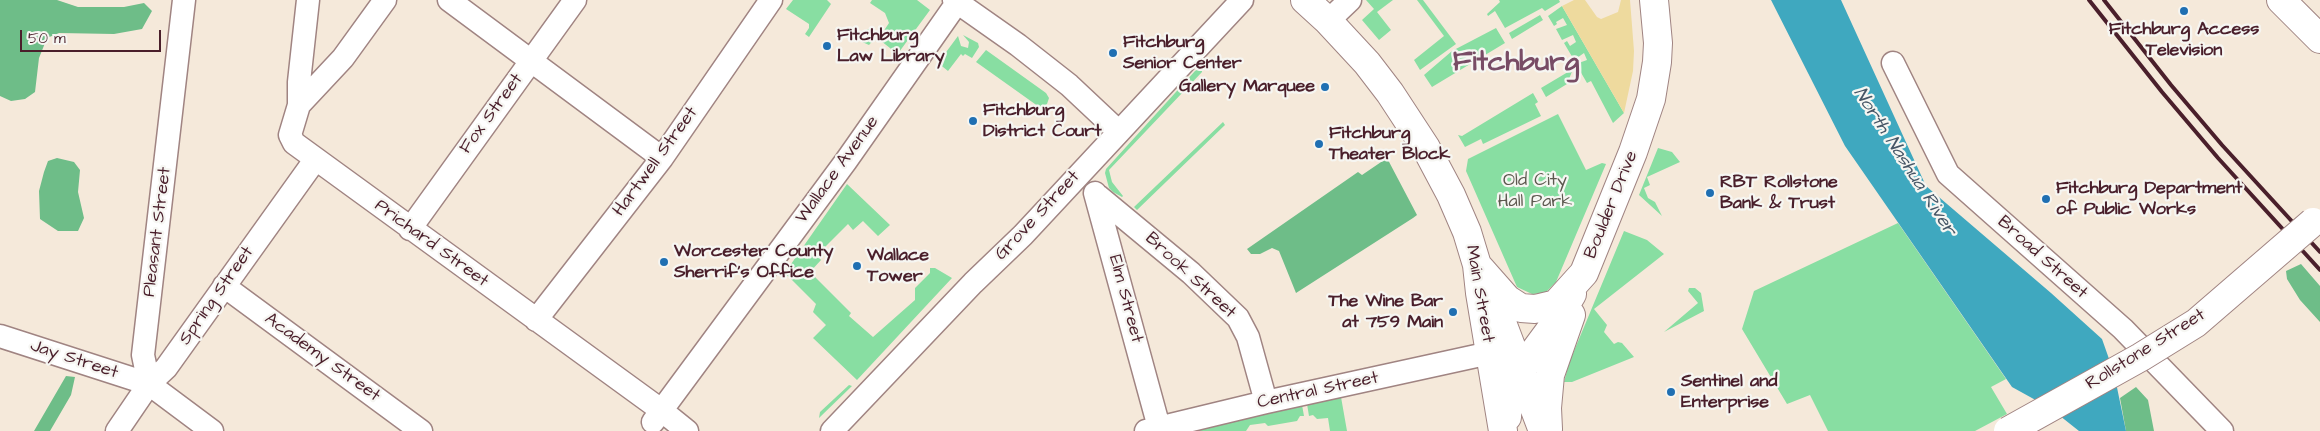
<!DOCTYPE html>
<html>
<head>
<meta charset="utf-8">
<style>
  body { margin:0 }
  #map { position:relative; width:2320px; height:431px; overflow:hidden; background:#f5e9da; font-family:"Architects Daughter",sans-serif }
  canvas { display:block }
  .scale { position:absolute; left:20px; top:30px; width:141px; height:22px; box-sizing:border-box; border:2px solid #4a1f2b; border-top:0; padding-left:6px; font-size:15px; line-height:18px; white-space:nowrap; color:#4a1f2b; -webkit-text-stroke:4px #f6f6f2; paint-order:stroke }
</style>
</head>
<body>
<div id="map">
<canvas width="2320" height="431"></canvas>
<div class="scale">50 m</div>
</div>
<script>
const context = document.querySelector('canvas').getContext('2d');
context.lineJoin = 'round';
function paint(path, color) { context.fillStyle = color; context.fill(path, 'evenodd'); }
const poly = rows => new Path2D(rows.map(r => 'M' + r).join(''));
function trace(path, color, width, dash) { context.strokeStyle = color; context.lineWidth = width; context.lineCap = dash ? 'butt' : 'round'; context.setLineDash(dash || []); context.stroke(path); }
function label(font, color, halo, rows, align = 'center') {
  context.font = font + ' "Architects Daughter",sans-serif'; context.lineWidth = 4.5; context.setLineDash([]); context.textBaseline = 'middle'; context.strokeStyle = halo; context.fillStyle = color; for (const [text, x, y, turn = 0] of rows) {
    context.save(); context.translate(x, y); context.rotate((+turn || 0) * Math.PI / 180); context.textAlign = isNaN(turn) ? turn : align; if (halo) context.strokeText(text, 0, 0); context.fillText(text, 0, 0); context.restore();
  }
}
const green = poly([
  [793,0,827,0,831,4,809,37,805,34,809,28,809,24,786,9],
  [872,0,917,0,930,10,891,63,890,60,895,52,876,37,869,45,860,41,868,29,877,33,883,32,889,23,885,13,870,3],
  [1366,0,1393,0,1377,12,1391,30,1379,40,1362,20,1374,9],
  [1417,0,1423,0,1456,44,1420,70,1414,60,1444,36],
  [1499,0,1559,0,1560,2,1545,11,1542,8,1505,28,1495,11,1488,16,1487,14,1500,2],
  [1562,6,1624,113,1613,123,1591,81,1587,83,1576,64,1587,60,1584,53,1574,60,1564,43,1567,41,1570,46,1576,42,1573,35,1562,40,1556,29,1567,25,1563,18,1556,22,1557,24,1554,26,1548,16],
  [1540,15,1543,20,1512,39,1509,33],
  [1496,28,1505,43,1432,87,1424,75,1452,51],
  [963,35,978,43,979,47,972,58,965,54,963,56,961,54,948,71,938,63,958,36,961,46,968,48,969,42],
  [986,50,1046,93,1049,98,1047,104,1042,109,976,62],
  [1202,67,1202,72,1109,170,1112,182,1123,196,1122,197,1113,192,1109,188,1105,173,1106,169,1195,71],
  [1573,69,1567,84,1546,97,1541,88],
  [1533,93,1538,102,1535,104,1541,116,1483,144,1481,139,1465,147,1458,135,1462,136],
  [1558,114,1586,170,1602,163,1606,164,1556,282,1545,293,1532,294,1517,287,1466,171,1468,159],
  [1223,122,1225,125,1137,210,1134,207],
  [1658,148,1672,152,1680,162,1647,177,1650,185,1644,188,1648,198,1655,202,1662,216,1639,195],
  [847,184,890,225,878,236,863,221,853,230,848,224,817,255,821,260,810,272,851,313,849,316,873,337,915,300,915,288,930,273,930,268,935,268,952,278,857,380,813,338,826,325,813,312,816,304,788,276,782,277],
  [1898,223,2006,379,1991,387,2007,414,1975,431,1828,431,1810,395,1787,404,1742,329,1754,291],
  [1624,231,1647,240,1664,254,1594,309,1607,325,1604,332,1614,344,1618,342,1622,343,1634,357,1572,382,1564,382,1569,363],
  [1689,288,1695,288,1701,293,1704,311,1664,332,1698,303,1688,291],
  [849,385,852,386,819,418,820,412],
  [1341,397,1347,431,1330,431,1328,418,1317,419,1313,415,1309,416,1307,404],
  [1302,405,1304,416,1300,416,1297,421,1268,426,1265,423,1250,425,1246,431,1190,431]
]);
const forest = poly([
  [0,0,57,0,78,7,124,7,144,3,152,11,142,29,114,34,59,33,47,38,39,58,35,92,25,99,11,101,0,96],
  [57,158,74,162,80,170,78,192,84,218,78,231,58,231,40,219,39,191,44,172,48,161],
  [1387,158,1417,215,1413,218,1296,293,1279,251,1272,248,1260,254,1251,254,1247,249,1358,172,1362,175],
  [2301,264,2320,286,2320,322,2300,300,2287,279,2286,271],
  [66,376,75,377,71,395,50,431,34,431],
  [2136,387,2148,400,2154,431,2126,431,2120,398]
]);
const sand = poly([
  [1574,0,1585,0,1597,17,1601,19,1618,12,1621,0,1630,0,1634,51,1633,71,1624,113,1562,6]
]);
const water = poly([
  [1771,0,1841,0,1926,186,2051,293,2102,339,2114,373,2126,431,2079,431,2050,408,2012,387,1845,146]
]);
const minor = poly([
  [308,0,299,82,299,105,290,135,294,143,661,410,687,431],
  [449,0,662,158],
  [954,0,1018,45,1069,85,1118,131],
  [1328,21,1350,0],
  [1893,63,1948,174,2123,329,2222,431],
  [299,105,343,58,385,0],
  [1095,193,1160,431],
  [1098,196,1191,273,1238,318,1248,337,1266,402],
  [410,229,575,0],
  [224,286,421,431],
  [536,320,662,158,771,0],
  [0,336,149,384,212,431],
  [149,384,143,355,184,0],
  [653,422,846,161,959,0],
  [117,431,149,384,166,368,315,160],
  [832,431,973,283,1023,235,1242,0],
  [1146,431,1266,402,1490,353]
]);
const major = poly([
  [2281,0,2320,39]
]);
const highway = poly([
  [1305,0,1328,21,1367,63,1390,93,1426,148,1451,195,1467,232,1477,265,1480,293,1503,431],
  [1477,265,1507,299,1521,308,1535,309,1556,304,1584,273,1633,152,1651,99,1657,62,1658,43,1654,0],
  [1495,304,1543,431],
  [1507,417,1508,399,1517,375,1551,329,1572,294],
  [1548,429,1547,408,1550,375,1571,315]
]);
const rail = poly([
  [2089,0,2162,92,2218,158,2320,270],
  [2104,0,2171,85,2222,145,2320,252]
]);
const majorBridge = poly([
  [2008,431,2141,357,2196,323,2313,222]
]);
const markers = [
  [2184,11,5,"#1f6fb2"],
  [827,46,5,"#1f6fb2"],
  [1113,53,5,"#1f6fb2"],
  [1325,87,5,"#1f6fb2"],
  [973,121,5,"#1f6fb2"],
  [1319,144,5,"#1f6fb2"],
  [1710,193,5,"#1f6fb2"],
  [2046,199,5,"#1f6fb2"],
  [664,262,5,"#1f6fb2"],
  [857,266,5,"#1f6fb2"],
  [1453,312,5,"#1f6fb2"],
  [1671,392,5,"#1f6fb2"]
];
const poiNames = [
  ["Fitchburg Access",2184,30,"center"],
  ["Television",2184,51,"center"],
  ["Fitchburg",837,36],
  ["Law Library",837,57],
  ["Fitchburg",1123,43],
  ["Senior Center",1123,64],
  ["Gallery Marquee",1315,87,"right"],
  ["Fitchburg",983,111],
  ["District Court",983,132],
  ["Fitchburg",1329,134],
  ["Theater Block",1329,155],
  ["RBT Rollstone",1720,183],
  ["Bank & Trust",1720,204],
  ["Fitchburg Department",2056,189],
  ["of Public Works",2056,210],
  ["Worcester County",674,252],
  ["Sherrif's Office",674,273],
  ["Wallace",867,256],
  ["Tower",867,277],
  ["The Wine Bar",1443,302,"right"],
  ["at 759 Main",1443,323,"right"],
  ["Sentinel and",1681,382],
  ["Enterprise",1681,403]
];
const streetNames = [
  ["Fox Street",492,114,-54],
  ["Hartwell Street",656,162,-54],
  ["Wallace Avenue",838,170,-54],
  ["Boulder Drive",1612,205,-68],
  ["Grove Street",1038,216,-47],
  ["Pleasant Street",158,232,-83],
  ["Prichard Street",431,244,36],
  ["Broad Street",2042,258,42],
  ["Brook Street",1190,276,43],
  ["Main Street",1479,294,80],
  ["Spring Street",217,296,-55],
  ["Elm Street",1125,299,75],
  ["Rollstone Street",2146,350,-32],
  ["Academy Street",322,358,36],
  ["Jay Street",74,360,18],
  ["Central Street",1318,391,-12]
];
const parkNames = [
  ["Old City",1535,181],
  ["Hall Park",1535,202]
];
const waterNames = [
  ["North Nashua River",1904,162,57]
];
const townNames = [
  ["Fitchburg",1516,64]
];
paint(green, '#88dea2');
paint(forest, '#6ebd88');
paint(sand, '#eeda9e');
paint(water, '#3fa8bf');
trace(minor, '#a08482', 25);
trace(major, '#a08482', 30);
trace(highway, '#a08482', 30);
trace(minor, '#fff', 22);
trace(major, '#fff', 28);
trace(highway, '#fff', 28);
trace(rail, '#4a1f2b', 4);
trace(majorBridge, '#a08482', 30, []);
trace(majorBridge, '#fff', 28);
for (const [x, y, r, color] of markers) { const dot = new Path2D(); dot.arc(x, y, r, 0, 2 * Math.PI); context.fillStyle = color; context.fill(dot); trace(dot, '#f6f6f2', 2); }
label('bold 18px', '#4a1f2b', '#f6f6f2', poiNames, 'left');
label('18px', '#4a1f2b', '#f6f6f2', streetNames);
label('18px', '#5d584f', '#f6f6f2', parkNames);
label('italic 19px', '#465666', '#f6f6f2', waterNames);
label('bold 28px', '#784c65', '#f6f6f2', townNames);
</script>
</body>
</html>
